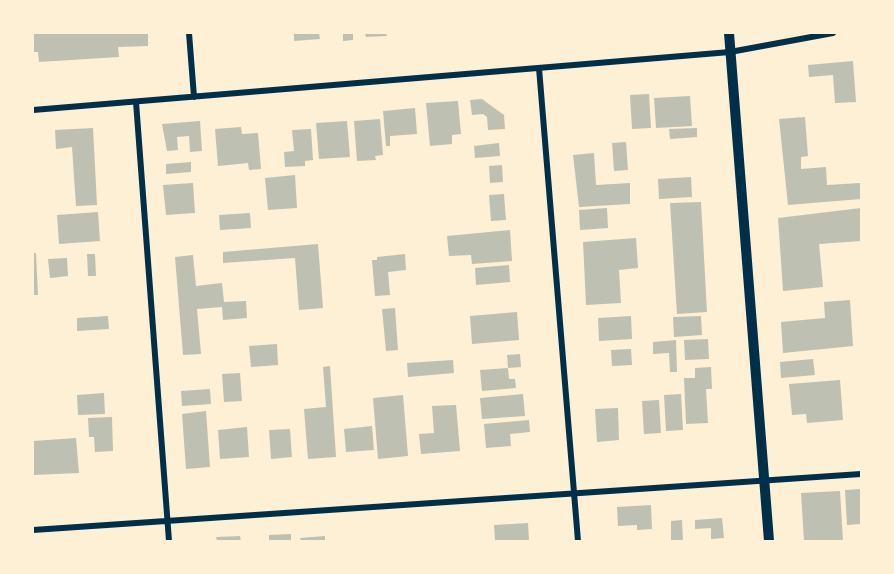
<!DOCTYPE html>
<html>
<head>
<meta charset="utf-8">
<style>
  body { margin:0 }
  #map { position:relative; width:894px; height:574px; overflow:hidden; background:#fdf0d5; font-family:Rubik,sans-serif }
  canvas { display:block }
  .frame { position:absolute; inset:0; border:34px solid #fdf0d5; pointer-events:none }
</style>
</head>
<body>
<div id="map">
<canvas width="894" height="574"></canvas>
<div class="frame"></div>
</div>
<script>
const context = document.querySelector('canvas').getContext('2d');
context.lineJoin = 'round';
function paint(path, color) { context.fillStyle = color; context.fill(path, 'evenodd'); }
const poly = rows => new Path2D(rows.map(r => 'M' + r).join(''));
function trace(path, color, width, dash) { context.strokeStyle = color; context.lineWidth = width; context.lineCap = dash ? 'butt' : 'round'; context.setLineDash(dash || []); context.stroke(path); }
const building = poly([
  [33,33,148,33,148,46,118,47,119,57,39,62,38,52,33,52],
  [294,33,319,33,320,39,294,41],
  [343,33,353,33,353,40,343,41],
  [365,33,386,33,387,36,366,37],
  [853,61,856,102,835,103,833,75,809,77,808,65],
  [649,94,651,128,632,129,630,95],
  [690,96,692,126,656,128,654,98],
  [482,99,504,115,505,129,488,130,487,117,483,114,472,115,470,100],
  [458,101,461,134,452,135,452,144,430,146,426,103],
  [415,108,417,134,390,136,390,146,386,146,383,111],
  [805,117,808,156,801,157,801,169,826,167,827,185,860,183,861,199,788,205,779,119],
  [380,119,383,155,375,156,376,160,357,161,354,121],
  [200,121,202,151,190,152,189,136,177,137,178,150,167,151,162,124],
  [347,121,350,157,319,159,316,123],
  [241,127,242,134,258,133,261,169,249,170,248,163,218,166,215,129],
  [93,128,97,205,76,206,72,147,56,149,55,130],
  [697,128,697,137,670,139,669,129],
  [311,129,313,160,305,161,305,166,285,167,284,152,294,151,292,130],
  [626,142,628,170,614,171,612,143],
  [499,143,500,156,475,158,474,146],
  [594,153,596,185,630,183,630,204,579,207,573,155],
  [191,162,191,172,166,174,166,164],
  [502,165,503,182,490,183,489,166],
  [295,175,297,208,268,210,265,178],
  [691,177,692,197,659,199,658,179],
  [193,183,195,213,166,215,163,185],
  [504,194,506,220,491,221,489,195],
  [701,202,707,312,677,314,670,203],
  [607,208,608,228,580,230,579,210],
  [861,208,861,241,819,244,823,287,783,291,778,218],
  [98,212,100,241,59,244,57,215],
  [250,213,251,228,220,230,219,215],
  [510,230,512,261,472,264,471,255,449,256,447,236],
  [636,238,638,268,619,270,621,303,586,305,583,242],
  [318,244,323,308,299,310,295,258,223,263,223,252],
  [33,253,36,253,38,295,33,295],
  [87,254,95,254,96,276,88,276],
  [405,254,406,270,388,272,390,295,375,296,372,260,377,260,377,257],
  [193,255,196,286,222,283,224,302,246,301,247,318,223,320,222,307,197,309,201,354,183,355,175,257],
  [67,258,68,276,50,278,48,259],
  [509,265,510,282,476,285,475,268],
  [850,300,853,346,783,353,781,322,825,318,824,302],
  [395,308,398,350,386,351,382,309],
  [517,312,519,340,472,344,470,316],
  [108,316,109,329,77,331,77,318],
  [631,316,632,339,599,341,598,318],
  [701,316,702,335,674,337,673,317],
  [708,339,709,359,685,360,684,340],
  [676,340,677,372,670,372,669,353,653,354,653,342],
  [277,344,278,365,251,367,249,346],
  [631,349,632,365,612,366,611,350],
  [520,354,521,367,508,368,507,355],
  [813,359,815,375,781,378,780,362],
  [453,360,454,373,408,377,407,363],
  [330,366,336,457,308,459,304,409,326,407,323,367],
  [711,367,712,389,706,389,708,423,686,424,684,378,695,378,695,368],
  [508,368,509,379,515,379,516,388,482,391,480,370],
  [240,373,242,401,224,402,222,374],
  [840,380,843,420,807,423,806,414,792,415,789,384],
  [210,389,211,404,182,406,181,391],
  [104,393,105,414,78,415,77,395],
  [523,394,525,416,482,419,480,398],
  [681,394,683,430,666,431,664,395],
  [403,395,408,456,378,459,373,398],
  [659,400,661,433,644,434,642,401],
  [456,405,460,451,421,454,419,434,434,433,432,406],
  [618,408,619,440,597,442,595,409],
  [206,411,210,467,186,469,182,414],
  [112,417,113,451,95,452,94,437,89,437,88,418],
  [529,420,530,432,510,434,511,446,486,448,484,424],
  [372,426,374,450,346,452,344,429],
  [247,427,249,457,220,459,218,430],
  [290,429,292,457,271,459,269,430],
  [76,438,79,473,33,475,33,441],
  [861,489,861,524,847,525,845,490],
  [840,491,843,541,804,541,801,493],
  [651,505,652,529,637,530,637,525,618,526,617,507],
  [722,518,724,538,711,539,711,528,695,529,695,520],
  [682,520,683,541,671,541,671,521],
  [528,523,529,541,495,541,494,525],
  [291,534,291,541,269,541,269,535],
  [240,536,241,541,217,541,216,537],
  [325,536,325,541,301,541,300,538]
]);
const minor = poly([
  [189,33,194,97],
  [539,68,578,541],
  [136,102,169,541],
  [33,110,730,52,833,33],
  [33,530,861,474]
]);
const tertiary = poly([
  [729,33,769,541]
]);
paint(building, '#bec0b2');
trace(minor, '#003049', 6);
trace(tertiary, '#003049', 10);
</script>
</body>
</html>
